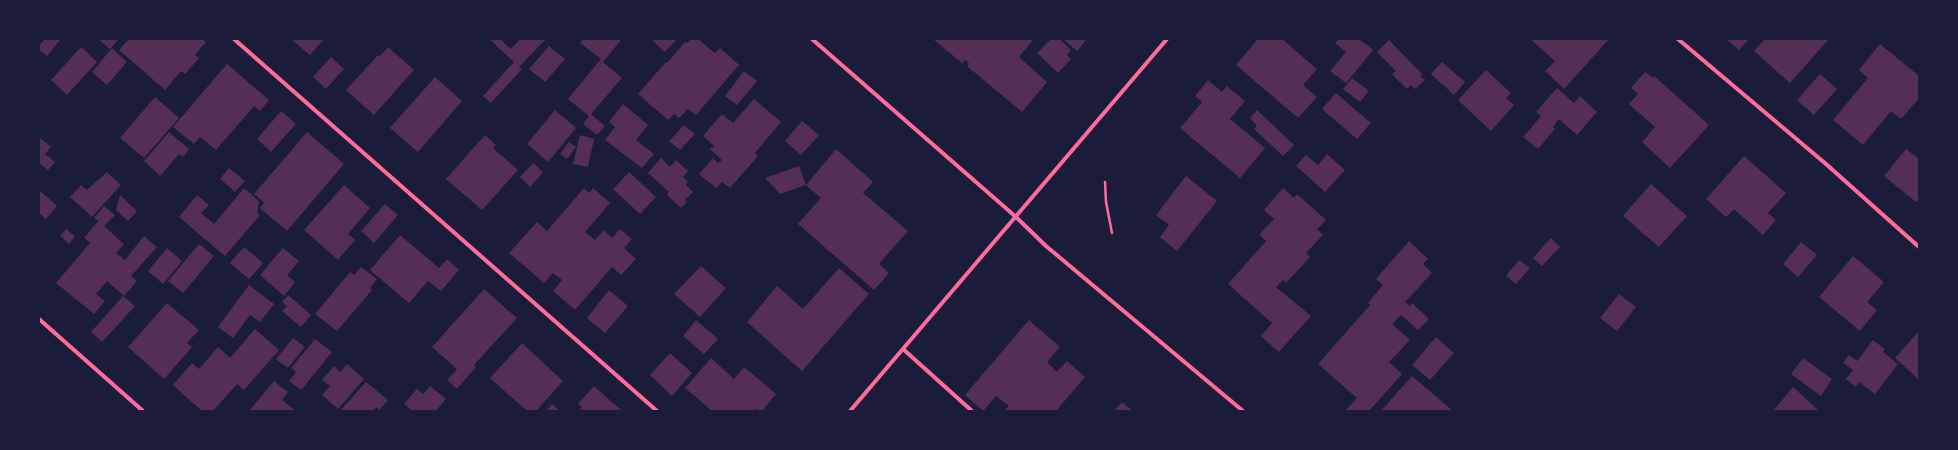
<!DOCTYPE html>
<html>
<head>
<meta charset="utf-8">
<style>
  body { margin:0 }
  #map { position:relative; width:1958px; height:450px; overflow:hidden; background:#1b1b3a; font-family:Helvetica,sans-serif }
  canvas { display:block }
  .frame { position:absolute; inset:0; border:40px solid #1b1b3a; pointer-events:none }
</style>
</head>
<body>
<div id="map">
<canvas width="1958" height="450"></canvas>
<div class="frame"></div>
</div>
<script>
const context = document.querySelector('canvas').getContext('2d');
context.lineJoin = 'round';
function paint(path, color) { context.fillStyle = color; context.fill(path, 'evenodd'); }
const poly = rows => new Path2D(rows.map(r => 'M' + r).join(''));
function trace(path, color, width, dash) { context.strokeStyle = color; context.lineWidth = width; context.lineCap = dash ? 'butt' : 'round'; context.setLineDash(dash || []); context.stroke(path); }
const building = poly([
  [45,39,61,39,47,56,39,50,39,46],
  [98,39,119,39,110,49],
  [129,39,202,39,206,42,195,55,199,58,185,74,181,71,165,90,119,50],
  [291,39,324,39,310,55],
  [489,39,500,39,511,49,520,39,546,39,519,67,522,69,491,103,483,96,514,62],
  [583,39,622,39,603,62,622,78,591,114,605,126,597,135,583,124,589,116,568,99,601,59,580,43],
  [655,39,677,39,665,52,653,41],
  [691,39,698,39,715,53,720,48,739,65,696,115,688,109,679,118,674,114,668,120,638,94,666,62,667,63,685,42,687,43],
  [933,39,1032,39,1033,40,1019,57,1047,82,1022,112,967,66,969,63,965,60,962,63],
  [1051,39,1060,39,1071,50,1067,55,1071,59,1058,73,1037,53],
  [1063,39,1087,39,1077,51],
  [1258,39,1282,39,1317,69,1303,85,1317,97,1298,118,1236,65],
  [1339,39,1359,39,1373,50,1346,83,1330,71,1346,52,1335,43],
  [1530,39,1609,39,1564,89,1545,71,1555,61],
  [1726,39,1749,39,1739,50],
  [1765,39,1829,39,1790,83,1754,51],
  [1389,40,1422,74,1420,76,1425,80,1415,89,1411,85,1407,89,1392,74,1396,71,1377,52],
  [1880,44,1919,76,1919,98,1901,119,1891,111,1863,145,1833,120,1868,78,1859,70],
  [549,46,565,59,545,82,529,69],
  [81,47,97,62,67,95,51,80],
  [388,47,414,70,374,115,346,90,378,55,380,56],
  [112,48,127,62,107,85,92,72],
  [331,57,344,69,326,89,313,77],
  [1442,62,1465,82,1454,95,1431,74],
  [227,64,269,100,260,111,254,106,216,150,200,137,194,144,173,127],
  [1486,70,1511,93,1506,98,1514,105,1491,131,1458,100],
  [744,71,757,81,737,105,725,96],
  [1645,72,1653,78,1654,76,1709,125,1670,168,1642,142,1655,127,1629,104,1638,94,1631,88],
  [1820,74,1837,89,1814,115,1797,100],
  [435,77,462,101,418,152,390,128],
  [1352,78,1369,91,1360,102,1343,89],
  [1208,80,1222,92,1227,86,1245,101,1230,119,1265,148,1240,178,1180,128,1202,102,1195,96],
  [1557,88,1574,103,1580,96,1597,112,1577,135,1559,119,1553,127,1555,129,1538,149,1523,137,1541,116,1536,112],
  [1336,93,1371,123,1357,139,1322,109],
  [155,97,179,118,144,158,120,138],
  [754,99,781,122,755,153,758,156,730,188,722,182,716,188,699,174,713,158,718,163,722,160,710,149,714,146,703,136,722,114,733,123],
  [623,104,648,125,636,140,654,154,642,168,605,140,615,127,609,122],
  [555,110,576,128,548,162,527,144],
  [1257,110,1294,145,1283,156,1254,129,1257,126,1250,118],
  [281,111,296,124,271,152,257,139],
  [802,121,819,135,801,155,785,141],
  [684,125,695,134,680,150,669,141],
  [169,132,189,149,183,157,179,154,160,176,144,161],
  [307,132,344,164,287,231,260,208,264,203,254,194],
  [485,135,496,145,493,148,518,170,482,210,446,179],
  [580,135,594,139,588,167,573,164],
  [39,137,51,147,45,154,55,162,48,170,39,163],
  [569,142,576,147,567,159,560,154],
  [836,149,873,182,863,193,908,231,879,264,889,273,874,290,798,224,821,198,806,185],
  [1906,149,1919,159,1919,199,1916,202,1884,176],
  [1327,154,1345,170,1325,192,1296,166,1306,155,1318,165],
  [1744,156,1786,193,1768,213,1776,220,1763,235,1734,209,1726,217,1706,199],
  [661,158,670,167,676,160,688,171,683,177,688,182,686,185,693,192,685,200,687,202,681,208,667,195,669,192,648,173],
  [533,163,543,172,530,187,520,177],
  [799,166,806,185,780,194,765,178],
  [229,168,245,181,235,192,220,179],
  [107,172,121,185,92,217,70,197,81,185,87,190],
  [629,172,656,197,640,214,613,189],
  [1186,176,1217,201,1177,251,1160,237,1169,225,1156,215],
  [1651,184,1687,216,1659,247,1623,216],
  [344,185,370,208,348,234,355,240,338,260,304,230],
  [244,188,259,201,257,213,260,215,225,256,179,217,197,195,209,205,201,213,214,224],
  [584,188,589,193,593,188,610,203,585,232,595,240,604,230,612,238,620,229,632,239,624,248,636,259,621,275,612,267,575,310,553,291,562,280,553,273,544,283,509,253,537,222,547,231],
  [1283,188,1294,198,1297,194,1326,220,1317,229,1323,235,1306,253,1310,257,1286,283,1283,280,1276,287,1311,316,1279,352,1261,336,1272,323,1228,284,1266,241,1259,235,1274,219,1264,210],
  [39,190,57,206,46,219,39,213],
  [120,195,137,211,128,221,116,210],
  [385,204,398,215,374,243,361,231],
  [104,206,115,215,104,226,124,244,116,253,125,260,144,236,157,247,131,276,137,281,124,296,107,281,96,294,105,301,94,314,56,283,90,243,84,238,98,221,94,218],
  [66,229,75,236,69,244,60,236],
  [400,235,439,268,447,259,459,270,441,291,428,281,409,303,370,270],
  [1551,238,1560,247,1542,266,1533,258],
  [1409,241,1428,259,1423,264,1432,273,1405,302,1410,306,1412,303,1429,319,1418,330,1401,315,1392,324,1410,340,1389,362,1402,374,1369,411,1348,411,1346,410,1357,398,1318,364,1370,305,1368,303,1383,285,1376,279],
  [1801,242,1817,255,1798,277,1783,264],
  [199,244,214,256,183,293,168,281],
  [244,247,263,263,249,279,230,263],
  [167,248,182,261,163,284,148,271],
  [283,248,299,261,287,275,295,282,284,296,260,275],
  [1853,256,1884,282,1867,302,1877,310,1860,331,1819,297],
  [1519,260,1530,268,1516,284,1506,276],
  [701,266,726,288,700,317,674,294],
  [361,267,377,279,370,288,372,290,337,331,315,314,350,272,354,275],
  [839,268,869,294,802,371,747,322,777,286,803,309],
  [249,285,274,304,260,322,250,315,233,338,218,327],
  [484,289,517,318,474,365,476,367,457,389,447,380,457,369,432,347],
  [609,290,628,306,605,333,587,318],
  [1619,294,1636,307,1617,331,1600,318],
  [288,295,311,315,301,327,282,311,287,306,282,302],
  [123,296,135,306,102,342,91,332],
  [167,303,199,330,187,343,192,347,164,379,128,347],
  [696,320,718,339,704,354,683,336],
  [1029,320,1060,347,1047,362,1057,372,1067,361,1085,377,1056,411,1004,411,1009,406,996,396,983,411,965,395],
  [255,329,279,350,244,390,237,384,213,411,202,411,173,385,192,363,199,369,218,347,230,358],
  [1919,331,1919,380,1895,358],
  [1436,337,1454,353,1430,380,1412,365],
  [293,338,305,347,288,368,276,359],
  [315,339,332,352,301,390,289,381,296,372,291,368],
  [1873,340,1885,349,1883,352,1898,364,1875,394,1859,382,1856,387,1846,379,1853,370,1843,363,1849,355,1857,361],
  [522,343,563,381,536,411,527,411,490,378],
  [670,353,692,373,672,396,650,375],
  [711,358,734,379,744,367,776,394,762,411,754,409,753,411,712,411,685,388],
  [1803,358,1832,379,1821,396,1791,374],
  [347,364,364,379,338,409,322,395,330,386,322,380,334,366,340,372],
  [1412,376,1453,411,1381,411],
  [274,381,288,392,282,400,296,411,249,411],
  [366,382,388,400,379,410,377,407,373,411,340,411],
  [430,386,446,399,436,411,412,411,404,404,417,389,423,394],
  [594,386,622,411,579,411,582,407,578,404],
  [1793,387,1819,411,1773,411],
  [1122,402,1133,411,1114,411],
  [552,404,560,411,546,411]
]);
const path = poly([
  [1105,182,1106,202,1112,233]
]);
const minor = poly([
  [234,39,657,411],
  [812,39,1016,217,1046,246,1243,411],
  [1678,39,1826,164,1919,247],
  [39,319,143,411],
  [903,349,972,411],
  [850,411,1167,39]
]);
paint(building, '#542f53');
trace(path, '#ff6b9d', 2.5);
trace(minor, '#ff6b9d', 4);
</script>
</body>
</html>
